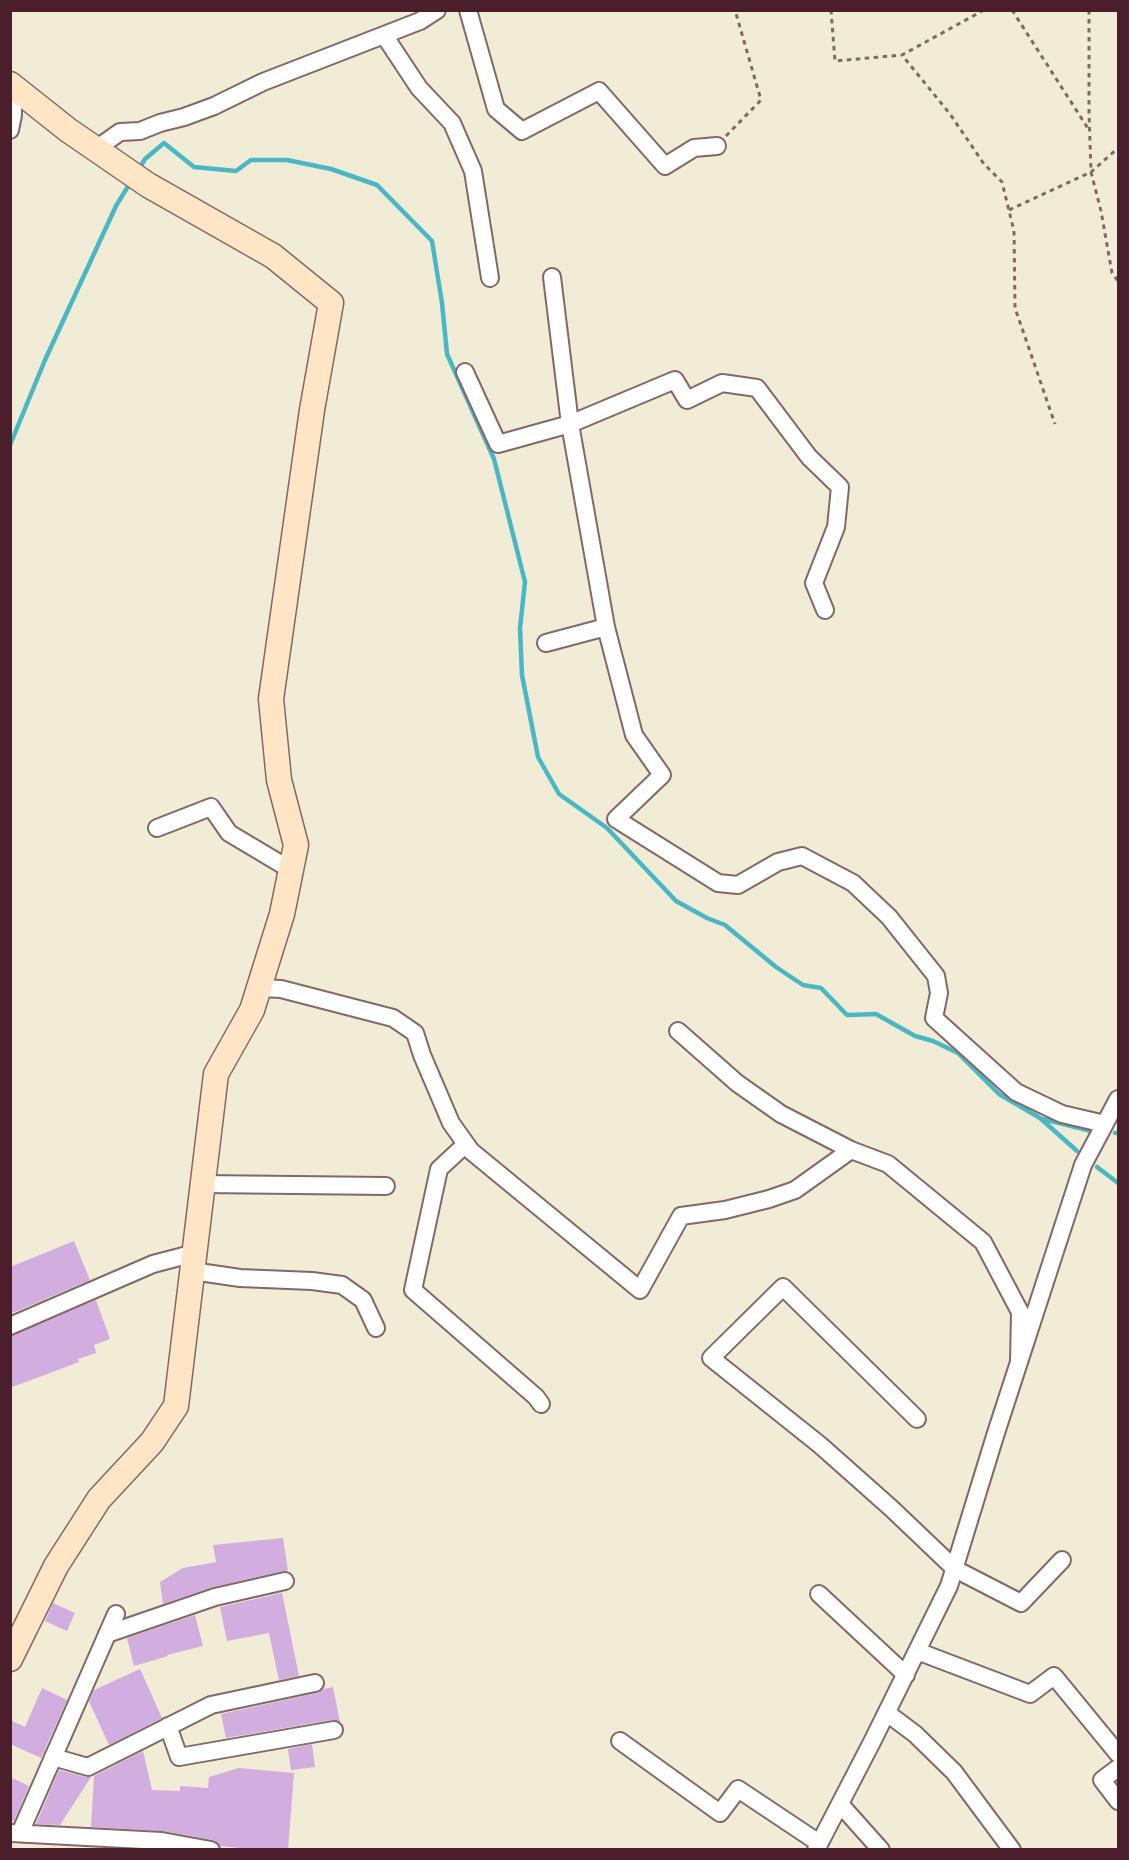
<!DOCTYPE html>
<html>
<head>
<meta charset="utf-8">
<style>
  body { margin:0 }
  #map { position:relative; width:1129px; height:1860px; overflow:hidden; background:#f1ecd5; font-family:"IM FELL French Canon",serif }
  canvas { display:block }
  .frame { position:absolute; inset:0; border:12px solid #4a1f2b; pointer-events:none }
</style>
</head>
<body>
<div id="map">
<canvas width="1129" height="1860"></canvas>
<div class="frame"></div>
</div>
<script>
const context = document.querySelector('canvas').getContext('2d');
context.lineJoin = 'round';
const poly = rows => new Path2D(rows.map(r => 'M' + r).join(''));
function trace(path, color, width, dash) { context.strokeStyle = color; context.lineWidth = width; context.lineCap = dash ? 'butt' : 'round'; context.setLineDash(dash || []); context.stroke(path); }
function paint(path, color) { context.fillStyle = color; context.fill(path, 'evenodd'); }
const stream = poly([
  [142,164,145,159,164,143,194,167,236,171,251,160,287,160,331,169,377,185,432,241,442,303,447,354,494,459,525,582,520,628,522,675,538,757,559,794,607,828,676,901,707,918,725,925,776,967,803,985,821,988,847,1015,876,1014,915,1036,933,1041,958,1053,999,1094,1040,1118,1077,1151],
  [10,445,45,360,116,206,127,188],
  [1043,1119,1091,1131],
  [1115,1133,1118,1133],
  [1097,1167,1118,1183]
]);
const building = poly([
  [74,1241,90,1280,10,1314,10,1267],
  [96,1300,110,1339,94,1345,96,1353,78,1359,79,1362,10,1388,10,1336],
  [283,1538,288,1571,283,1571,213,1587,163,1604,160,1582,183,1568,216,1562,213,1545],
  [282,1593,299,1676,279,1680,269,1633,227,1641,220,1607],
  [53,1603,75,1613,67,1631,45,1621],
  [195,1615,203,1646,167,1655,168,1656,134,1666,127,1638],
  [140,1669,162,1718,109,1745,89,1701,94,1690],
  [333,1687,340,1722,332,1720,226,1738,221,1714,317,1693,324,1689],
  [42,1688,67,1700,41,1758,10,1744,10,1720,25,1727],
  [312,1744,315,1767,291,1770,288,1749],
  [143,1751,152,1790,180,1791,180,1786,208,1788,209,1777,239,1768,294,1773,288,1850,258,1850,220,1846,213,1840,164,1831,91,1827,94,1776],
  [59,1770,85,1777,91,1777,60,1825,36,1824],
  [10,1777,29,1786,14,1821,10,1820]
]);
const path = poly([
  [831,10,835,61,902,55],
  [984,10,902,55,950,114,984,164,1002,182,1014,231,1015,308,1055,424],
  [1012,10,1089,130],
  [1089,10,1089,112,1091,172,1101,211,1112,273,1118,281],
  [726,136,761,100,735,10],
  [1009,210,1091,172,1118,148]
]);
const street = poly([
  [468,10,496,109,522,131,599,91,665,166,694,148,717,146],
  [384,35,419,88,452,123,473,171,490,278],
  [10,130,13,115,13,96,15,89],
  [96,149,120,132,140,131,160,123,184,117,214,106,263,82,420,21,437,10],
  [552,277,570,424,606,627],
  [465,372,498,444,570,424,675,380,687,400,722,383,757,388,809,457,840,487,836,527,814,583,825,610],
  [546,643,606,627,634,735,662,775,616,819,718,883,738,885,778,862,802,856,853,883,889,917,936,976,939,993,934,1018,1016,1092,1062,1114,1105,1124],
  [157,828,211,807,229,833,291,870],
  [259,988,281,989,393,1018,415,1033,422,1055,451,1123,471,1151,640,1290,681,1216,725,1210,769,1199,795,1190,851,1150,888,1164,983,1242,1020,1312,1019,1362],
  [678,1031,737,1083,781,1114,851,1150],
  [466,1144,439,1169,413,1290,536,1397,541,1404],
  [202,1184,386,1186],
  [192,1271,240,1278,312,1281,342,1285,363,1300,376,1328],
  [10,1326,153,1264,195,1253],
  [917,1419,783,1287,711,1358,820,1445,891,1508,955,1569,1021,1603,1062,1560],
  [819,1594,906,1675],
  [107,1634,215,1597,285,1581],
  [917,1651,1030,1694,1054,1676,1118,1754],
  [887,1713,915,1734,954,1772,1012,1850],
  [168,1726,179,1757,334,1730],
  [620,1741,720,1813,738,1789,819,1843],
  [53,1757,88,1767,211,1705,315,1683],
  [1118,1768,1102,1780,1118,1801],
  [840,1804,881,1850],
  [11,1833,162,1841,211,1850],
  [20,1833,116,1614],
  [816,1850,873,1740,949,1586,995,1436,1083,1165,1118,1099]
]);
const secondary = poly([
  [10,84,68,130,148,185,273,256,331,303,312,410,271,699,279,780,296,845,282,914,252,1010,216,1074,176,1406,152,1442,99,1499,56,1566,10,1659]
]);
trace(stream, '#4ab8c4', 4.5);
paint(building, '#d1ade0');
trace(street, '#846766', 20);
trace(secondary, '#846766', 27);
trace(path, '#846766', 3, [4.5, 4.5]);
trace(street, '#fff', 16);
trace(secondary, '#fde5c5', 24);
</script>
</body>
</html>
